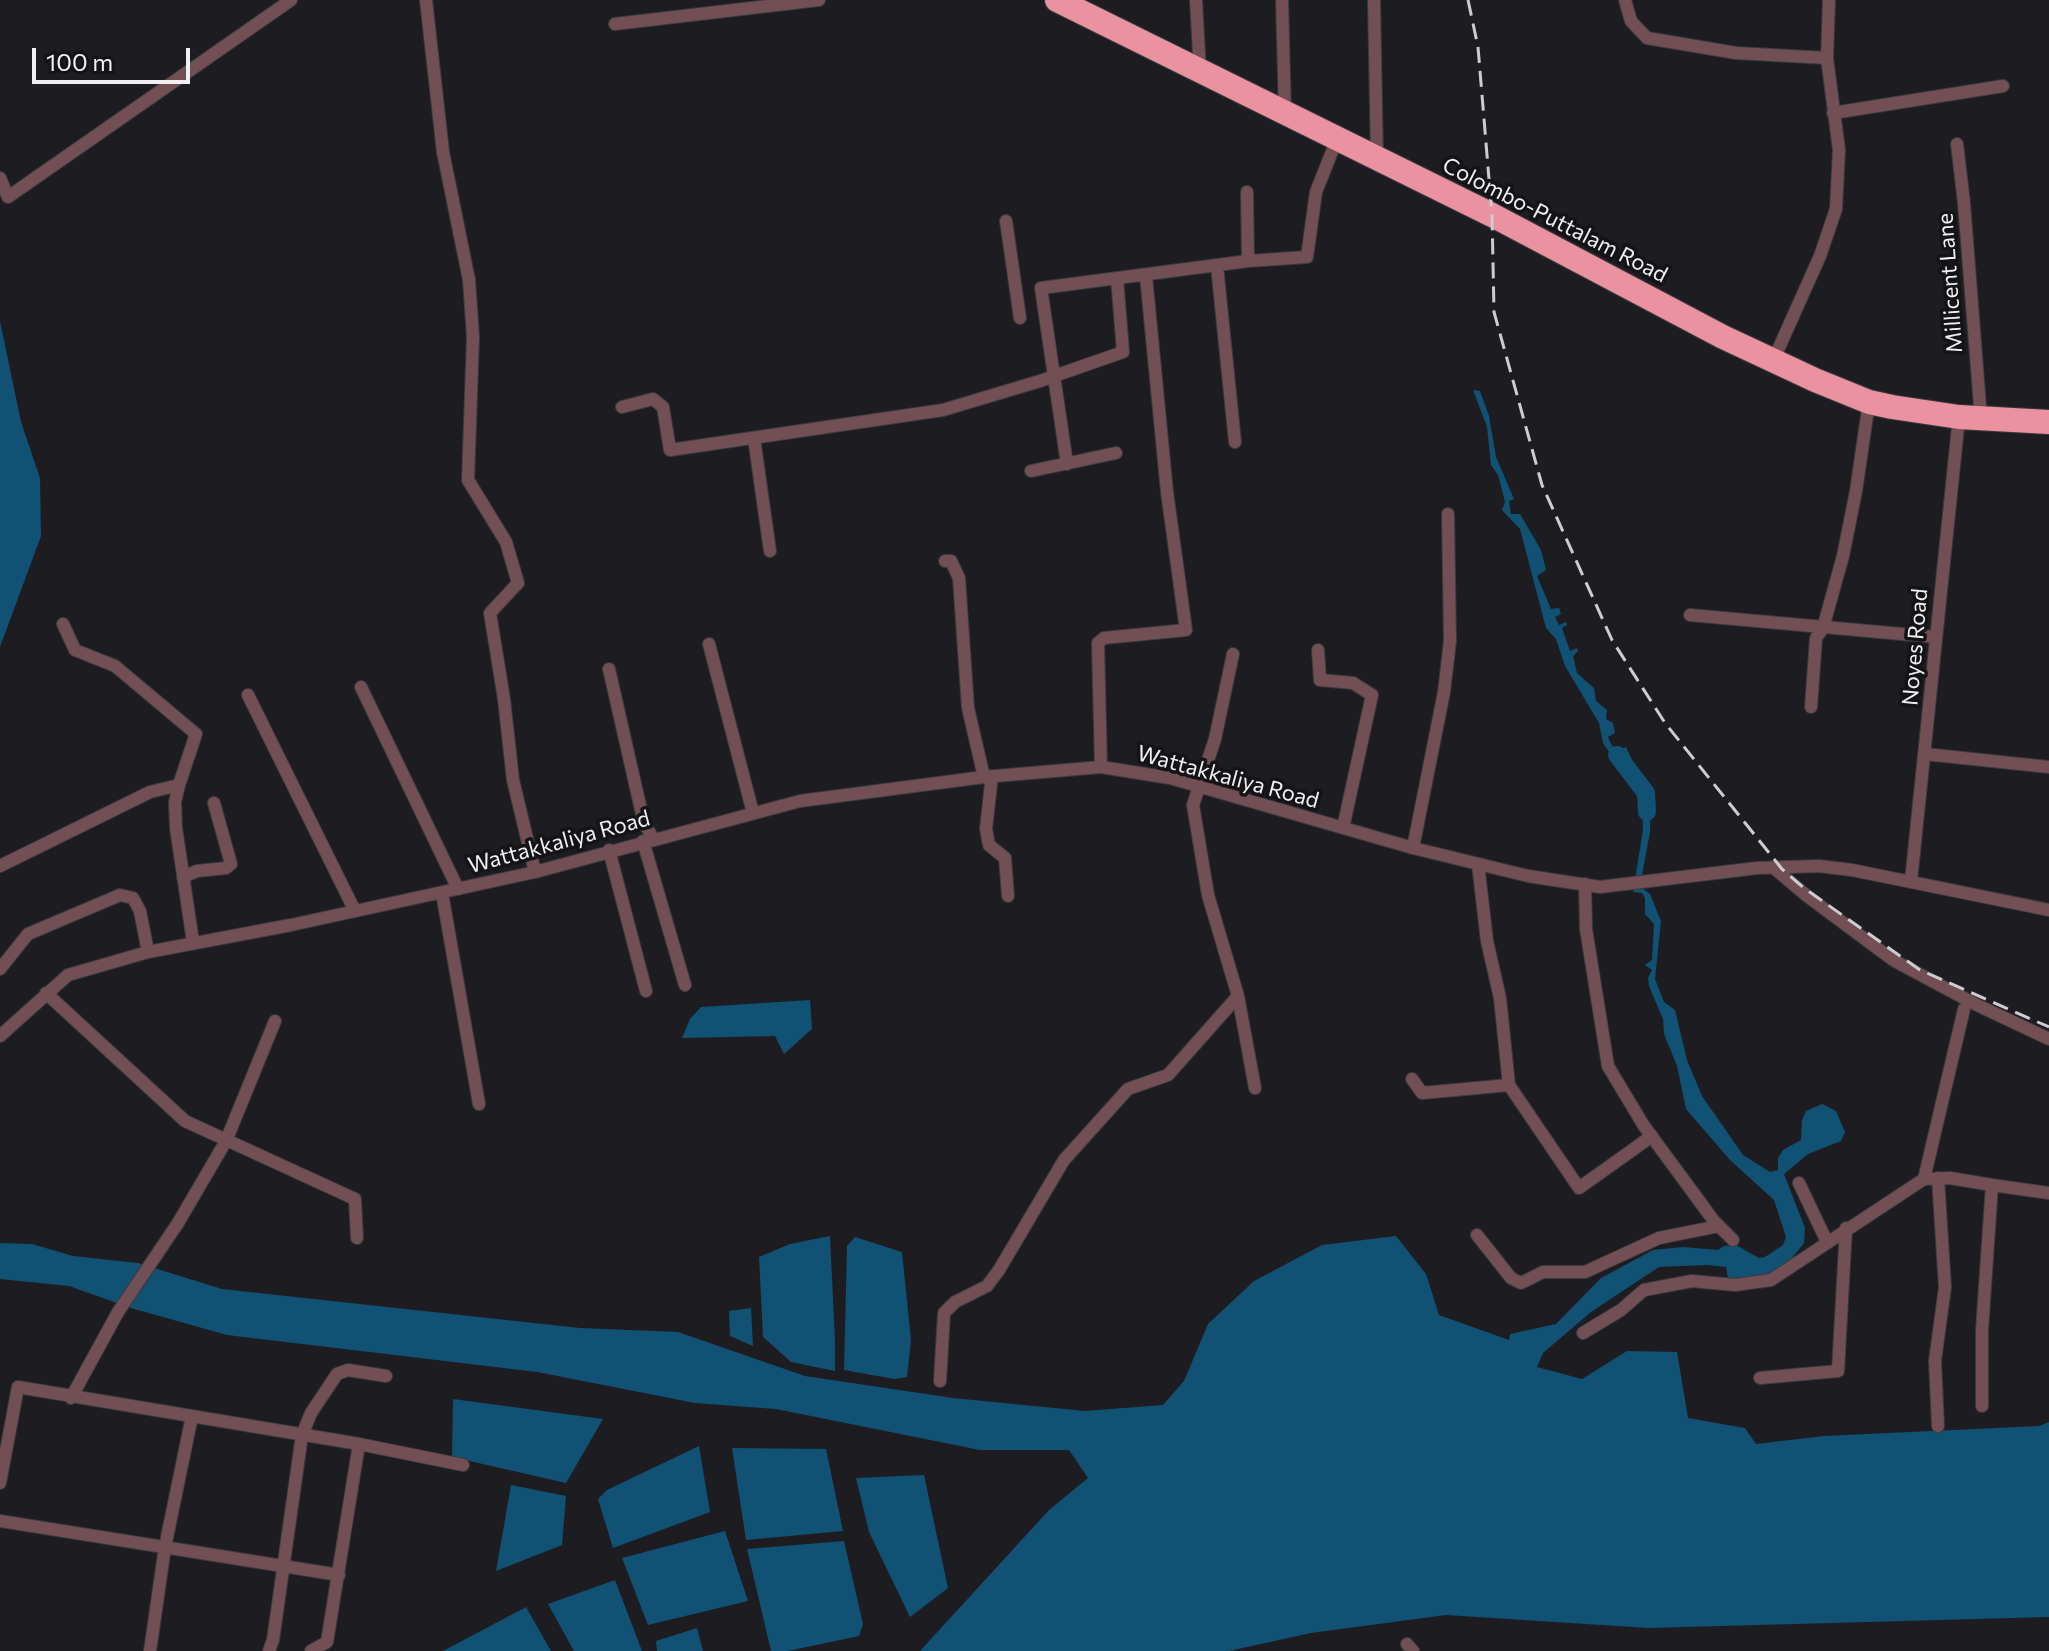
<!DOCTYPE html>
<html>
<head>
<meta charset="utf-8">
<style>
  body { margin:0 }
  #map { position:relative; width:2049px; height:1651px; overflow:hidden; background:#1d1d21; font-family:Commissioner,sans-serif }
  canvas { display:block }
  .scale { position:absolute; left:32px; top:48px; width:158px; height:36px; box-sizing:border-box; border:4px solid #f0f0f3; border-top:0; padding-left:10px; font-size:24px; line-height:28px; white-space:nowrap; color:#f0f0f3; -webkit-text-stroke:6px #141417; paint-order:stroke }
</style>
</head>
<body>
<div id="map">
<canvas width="2049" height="1651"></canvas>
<div class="scale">100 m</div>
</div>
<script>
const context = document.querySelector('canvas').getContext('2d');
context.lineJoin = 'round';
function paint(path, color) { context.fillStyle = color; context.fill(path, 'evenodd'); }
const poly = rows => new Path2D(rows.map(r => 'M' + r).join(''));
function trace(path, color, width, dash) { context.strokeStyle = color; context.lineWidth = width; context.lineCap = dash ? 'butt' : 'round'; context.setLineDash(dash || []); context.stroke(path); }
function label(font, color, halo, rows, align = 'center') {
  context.font = font + ' Commissioner,sans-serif'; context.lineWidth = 7; context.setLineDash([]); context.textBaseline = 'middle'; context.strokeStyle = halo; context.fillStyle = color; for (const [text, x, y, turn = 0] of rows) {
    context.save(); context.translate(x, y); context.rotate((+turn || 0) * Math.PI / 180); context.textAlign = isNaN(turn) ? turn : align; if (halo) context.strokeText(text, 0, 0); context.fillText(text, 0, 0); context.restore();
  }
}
const water = poly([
  [0,321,21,422,40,478,41,536,0,647],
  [1473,390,1480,391,1489,416,1496,457,1514,499,1509,501,1511,514,1520,514,1541,550,1546,570,1537,576,1551,609,1559,608,1561,614,1555,617,1559,625,1566,622,1567,625,1562,628,1570,651,1577,648,1578,651,1573,656,1577,673,1594,688,1596,701,1607,710,1606,719,1613,723,1615,733,1608,737,1611,744,1616,751,1626,747,1633,762,1629,780,1651,793,1650,832,1640,886,1650,894,1661,921,1655,979,1664,1002,1675,1010,1687,1060,1702,1096,1743,1155,1770,1172,1778,1170,1778,1158,1783,1150,1801,1140,1802,1120,1806,1111,1822,1104,1836,1111,1845,1132,1841,1141,1808,1154,1784,1174,1805,1228,1804,1243,1788,1263,1773,1273,1747,1279,1728,1278,1726,1267,1707,1265,1659,1267,1591,1312,1543,1353,1537,1367,1582,1379,1627,1351,1677,1352,1688,1418,1745,1428,1756,1444,1824,1436,2039,1426,2049,1422,2049,1617,1648,1628,1446,1615,1311,1633,1229,1651,920,1651,1049,1510,1088,1478,1069,1450,980,1450,776,1409,695,1403,537,1372,227,1335,131,1308,69,1286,0,1279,0,1243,32,1244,73,1256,138,1263,222,1289,580,1328,678,1332,805,1376,953,1398,1085,1411,1163,1405,1184,1381,1208,1324,1254,1281,1322,1245,1396,1236,1426,1274,1439,1315,1509,1340,1510,1334,1556,1324,1601,1278,1653,1250,1683,1247,1718,1250,1724,1246,1736,1245,1759,1258,1765,1257,1783,1245,1786,1237,1774,1200,1730,1160,1686,1109,1677,1066,1664,1034,1663,1019,1649,986,1648,978,1652,970,1645,965,1652,960,1654,924,1645,914,1645,898,1642,893,1633,892,1643,830,1642,800,1603,743,1599,723,1565,666,1556,639,1546,628,1520,529,1502,510,1505,502,1498,475,1491,465,1487,427],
  [810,1000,812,1029,784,1054,775,1036,682,1038,690,1019,701,1007],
  [830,1236,835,1340,835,1371,791,1362,763,1337,759,1257,790,1244],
  [855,1237,902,1252,911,1340,907,1377,894,1379,844,1370,847,1246],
  [751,1308,753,1346,730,1336,729,1311],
  [453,1399,603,1419,566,1483,452,1457],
  [699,1446,710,1512,613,1548,598,1499,607,1490],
  [732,1448,826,1449,843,1531,746,1540],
  [924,1475,948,1588,910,1617,869,1532,856,1478],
  [511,1485,566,1496,562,1545,496,1571],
  [725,1531,748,1601,648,1625,622,1558],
  [844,1541,863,1624,859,1636,788,1651,771,1651,747,1549],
  [615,1580,642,1651,574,1651,548,1604],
  [526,1607,551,1651,443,1651],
  [697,1628,703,1651,657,1651,656,1641]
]);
const river = poly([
  [1617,755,1646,793,1647,812]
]);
const street = poly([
  [426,0,443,152,469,280,473,337,468,480,506,542,518,583,490,613,504,699,513,780,535,872],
  [1196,0,1200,72],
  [1282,0,1285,113],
  [1374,0,1377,158],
  [1625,0,1631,21,1647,38,1736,53,1827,58],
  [615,24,819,0],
  [1833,113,2003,86],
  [1957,144,1964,203,1981,419],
  [0,178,8,197,291,0],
  [1247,192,1248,261],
  [1006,221,1020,318],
  [1217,266,1235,442],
  [1773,361,1820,256,1836,209,1839,150,1827,58,1829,0],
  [622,407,653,399,663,407,670,450,943,410,1040,381,1123,352,1117,278],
  [754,438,770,551],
  [1067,464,1041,288,1248,261,1307,257,1316,192,1337,139],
  [1031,471,1116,453],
  [945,561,951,561,959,578,968,708,984,777],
  [1690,615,1935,637],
  [63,624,75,650,115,666,196,734,179,785],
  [709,644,753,813],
  [1318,650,1320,680,1353,683,1372,695,1343,828],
  [1233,654,1215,739,1193,805,1208,895,1238,996,1255,1088],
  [609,669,644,823,653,838],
  [361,687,458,889],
  [248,695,355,911],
  [1811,707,1816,638,1823,628,1843,556,1856,491,1869,402],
  [1925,754,2049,767],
  [1101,767,1098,643,1104,638,1186,630,1167,492,1146,276],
  [989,776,991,784,986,829,989,845,1005,858,1008,896],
  [643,841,685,985],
  [1413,848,1444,692,1450,641,1448,514],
  [609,850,646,991],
  [1478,864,1487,941,1500,998,1509,1085,1579,1188,1652,1136],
  [0,866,150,792,179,785,175,802,176,828,193,942],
  [1775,869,1807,896,1893,960,1977,1005,2049,1039],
  [183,877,197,871,226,868,231,864,214,803],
  [1911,881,1959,417],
  [1585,884,1586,929,1608,1066,1644,1126,1714,1221,1733,1240],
  [442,893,479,1104],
  [0,969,28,934,120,895,133,898,140,911,148,952],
  [46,993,185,1121,355,1199,357,1238],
  [0,1036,68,975,148,952,291,925,535,872,800,801,984,777,1101,767,1170,778,1413,848,1528,876,1600,887,1757,868,1819,866,1852,870,2049,910],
  [1412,1079,1422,1093,1509,1085],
  [1924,1179,1964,1009],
  [1799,1183,1827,1242],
  [1477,1235,1511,1278,1521,1283,1543,1272,1585,1272,1659,1238,1719,1226],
  [1583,1333,1621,1310,1644,1290,1692,1281,1735,1285,1771,1280,1924,1179,1950,1178,1992,1185],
  [1760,1378,1838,1371,1846,1228],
  [940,1381,944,1313,955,1302,987,1286,999,1270,1064,1160,1128,1089,1168,1075,1238,996],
  [71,1398,118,1312,178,1223,226,1141,275,1021],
  [1982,1406,1982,1330,1992,1185,2049,1193],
  [1938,1426,1935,1361,1945,1287,1938,1178],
  [0,1483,18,1387,359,1444,463,1465],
  [0,1521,339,1575],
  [1407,1644,1413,1651],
  [150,1651,165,1547,192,1416],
  [269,1651,273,1640,302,1435,311,1413,337,1374,348,1370,386,1376],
  [311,1651,327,1642,359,1444]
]);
const highway = poly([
  [1057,0,1492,215,1723,337,1815,380,1869,402,1892,407,1959,417,2049,422]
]);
const rail = poly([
  [1468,0,1478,47,1492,215,1494,312,1542,485,1612,640,1665,723,1782,869,1804,888,1920,970,2049,1027]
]);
const streetNames = [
  ["Colombo-Puttalam Road",1555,220,27],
  ["Millicent Lane",1950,283,-94],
  ["Noyes Road",1915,647,-85],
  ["Wattakkaliya Road",1228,777,15],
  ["Wattakkaliya Road",559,842,-15]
];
paint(water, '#105174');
trace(river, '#105174', 18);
trace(street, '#3b3b3e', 14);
trace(highway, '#3b3b3e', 26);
trace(street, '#724f54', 12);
trace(highway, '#ea92a0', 24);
trace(rail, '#cdcdd0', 3, [16, 8]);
label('22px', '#f0f0f3', '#141417', streetNames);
</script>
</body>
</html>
